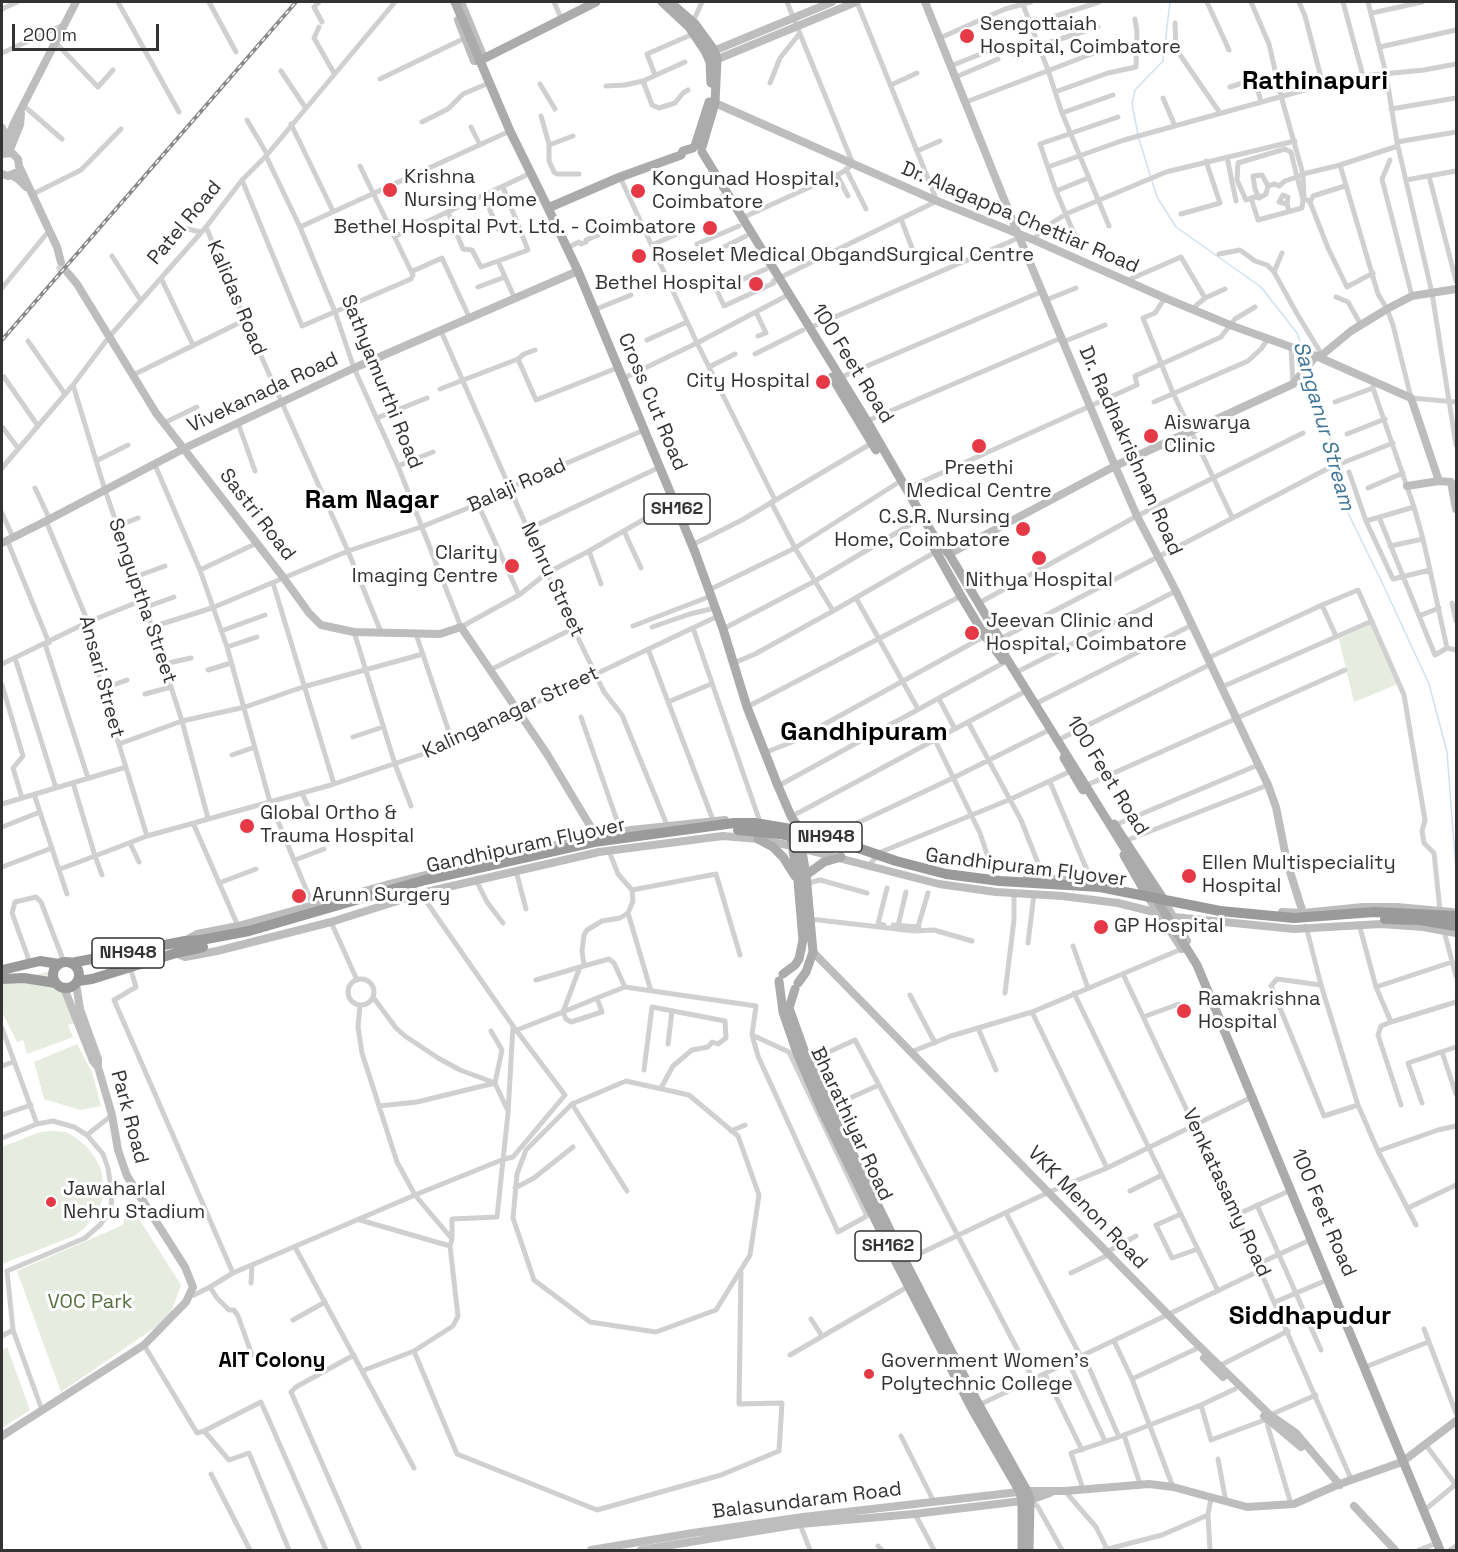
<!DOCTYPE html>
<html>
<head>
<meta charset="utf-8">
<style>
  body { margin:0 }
  #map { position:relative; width:1458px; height:1552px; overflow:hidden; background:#fff; font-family:"Space Grotesk",sans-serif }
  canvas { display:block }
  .frame { position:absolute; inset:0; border:3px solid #333; pointer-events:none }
  .scale { position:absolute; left:12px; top:24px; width:147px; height:27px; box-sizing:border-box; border:3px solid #333; border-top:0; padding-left:8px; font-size:18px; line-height:21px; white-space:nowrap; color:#333; -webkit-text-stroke:4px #fff; paint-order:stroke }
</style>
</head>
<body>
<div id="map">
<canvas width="1458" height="1552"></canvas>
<div class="frame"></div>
<div class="scale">200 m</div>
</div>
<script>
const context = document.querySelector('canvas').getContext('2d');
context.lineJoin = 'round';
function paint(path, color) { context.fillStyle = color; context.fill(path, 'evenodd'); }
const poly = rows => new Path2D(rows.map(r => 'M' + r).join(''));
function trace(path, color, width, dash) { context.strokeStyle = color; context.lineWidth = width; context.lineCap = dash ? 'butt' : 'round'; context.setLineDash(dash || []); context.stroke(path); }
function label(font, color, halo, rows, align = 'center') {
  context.font = font + ' "Space Grotesk",sans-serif'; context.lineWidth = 6; context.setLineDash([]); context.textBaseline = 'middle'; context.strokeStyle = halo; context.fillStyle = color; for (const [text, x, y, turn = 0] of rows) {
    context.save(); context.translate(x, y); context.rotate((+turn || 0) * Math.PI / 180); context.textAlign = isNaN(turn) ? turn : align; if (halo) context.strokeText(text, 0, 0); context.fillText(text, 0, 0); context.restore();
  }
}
const green = poly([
  [1371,624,1398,684,1354,702,1339,639],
  [51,971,58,979,75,1023,68,1025,73,1037,27,1054,23,1040,17,1042,2,1012,2,983],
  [77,1044,92,1072,101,1106,80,1110,44,1099,34,1062],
  [53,1131,66,1132,76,1138,87,1147,94,1156,101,1169,103,1183,103,1196,100,1207,85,1228,74,1236,2,1264,2,1147,40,1132],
  [129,1203,181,1285,169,1318,61,1392,17,1271,123,1225],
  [7,1347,30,1410,2,1428,2,1350]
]);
const stream = poly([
  [1138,135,1132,104,1135,90,1163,61,1170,2],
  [1139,139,1157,197,1176,227,1261,287,1297,333,1302,348],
  [1308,370,1329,432,1335,463],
  [1336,468,1343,503,1380,578,1429,684,1447,752,1456,870]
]);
const secondaryTunnel = poly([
  [59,265,65,275]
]);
const street = poly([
  [118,2,179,112],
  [209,2,236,52],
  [319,2,314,7,322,22],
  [554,2,561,18],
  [1022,2,1048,70,1062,113,1109,226],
  [1207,2,1229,50],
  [1251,2,1269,44,1281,96,1303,174,1340,165,1378,294,1387,309,1393,325,1411,398,1456,402],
  [1299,2,1305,16,1323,85],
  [1343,2,1363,76],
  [1368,2,1386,74,1397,142,1432,293,1456,445],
  [2,9,17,2],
  [1372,13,1422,2],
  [693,22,702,2],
  [1175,23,1176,49,1220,113],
  [1031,24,1099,2],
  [319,27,314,38,334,73],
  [940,38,1005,9,1031,2],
  [55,42,98,87,113,70],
  [1380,47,1456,30],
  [2,53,63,25],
  [1013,54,1098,27],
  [951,66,993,49],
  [281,71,305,107],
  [655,75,647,54,693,34],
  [956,77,998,59],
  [380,79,465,38],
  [643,81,652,105,659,108,675,103,683,93,688,90],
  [770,83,780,58,800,33],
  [540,84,555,109],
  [891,85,917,73],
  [606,86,625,85,643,81,685,62],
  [1230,87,1255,79,1261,102],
  [1055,92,1108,73,1136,67,1137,32,1135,19],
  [1163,98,1175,126],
  [966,102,1102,50],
  [24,106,62,139],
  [1391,109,1456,98],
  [1062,113,1113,95],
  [541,116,549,144,549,161,554,172,557,174,579,174],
  [247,120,267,154],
  [422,122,448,109,463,94,489,83],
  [291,124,333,211],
  [471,127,480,145],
  [1397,142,1456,132],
  [549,145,573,136],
  [917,151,940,141],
  [266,156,300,227,335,312,354,368,398,466,461,627,519,595,547,573,589,551,674,502],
  [1227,157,1236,201],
  [1390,160,1382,179,1412,296],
  [1340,165,1398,146],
  [1048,167,1124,140,1323,85,1363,76,1424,70,1456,64],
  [846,169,866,209],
  [837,175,848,196],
  [1429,176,1456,281],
  [620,177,697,343,775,500],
  [242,180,302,326,411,279,413,275,360,166],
  [1406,180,1456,171],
  [1056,191,1088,178],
  [33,194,81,170,121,129],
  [484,196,498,229],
  [1251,198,1258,220,1302,208,1303,199,1297,177,1291,152,1285,149,1238,163,1237,180,1246,200,1251,198,1255,197,1259,198,1266,194,1268,186,1275,184,1279,186,1285,181,1297,177,1303,174,1304,198,1310,202,1328,248,1347,287,1373,273],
  [1259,198,1255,189,1253,176,1262,175,1268,186],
  [1310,202,1313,196,1345,186],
  [1287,204,1279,202,1283,195,1288,197,1287,204,1289,211],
  [700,205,721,197],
  [448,212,463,249,472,250,481,267,498,261,515,299],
  [1181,214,1220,203,1206,161],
  [742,218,843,172,853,164,787,2],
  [901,219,912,248],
  [178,225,183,228,201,232],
  [206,227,245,320,348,551,381,632],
  [300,227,510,131],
  [396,236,531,173],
  [1075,236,1056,191,1040,144,1118,117],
  [1034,240,1041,230,1066,214,1166,172,1295,141],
  [697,244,739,226],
  [652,245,677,234],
  [567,248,579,242,581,244,586,242,586,240,598,235],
  [716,251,746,236],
  [1219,254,1240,250,1255,261,1267,265,1274,272,1296,312,1322,355],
  [112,256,141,301],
  [498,261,528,250,503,187],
  [766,269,717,291,724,306,774,283],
  [413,271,442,258,470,319],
  [1274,272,1282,253],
  [161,278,193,345],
  [773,281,937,201,857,2],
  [1126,281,1181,257,1205,298],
  [478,287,505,277],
  [2,288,48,232],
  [1336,297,1348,302,1361,325],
  [1165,298,1155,313,1143,318,1173,393,1232,517],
  [1046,300,1076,288],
  [1192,309,1205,298,1225,289],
  [594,310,631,295],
  [756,312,766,333,758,336],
  [809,328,1007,243,1018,238,1018,234],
  [441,331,547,573,604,692,622,715,667,825],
  [647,340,687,322],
  [28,341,65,394],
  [1063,342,1105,325],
  [1291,348,1293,384],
  [755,354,803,330],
  [518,359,524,354,535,350],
  [709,367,735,354],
  [133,375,245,320],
  [4,377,38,426],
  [839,378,1043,291],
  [622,379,697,343,788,295],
  [73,385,105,490,143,600,182,721,208,818],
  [440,389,518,359,536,400,617,368],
  [1154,402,1248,361,1261,349,1268,339],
  [1335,402,1373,388,1373,386],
  [377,418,427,398],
  [867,421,1061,338],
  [164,423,197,407],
  [238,423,255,471],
  [3,428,18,448],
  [1347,434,1385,419],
  [96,461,128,445],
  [155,465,200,570,227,647,270,802,313,906],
  [398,466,433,452],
  [2,468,73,385,109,337,206,227,242,180,266,156,395,2],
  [1349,472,1366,521,1393,579,1430,570,1423,539],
  [35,488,50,520],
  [1368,488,1403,473],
  [906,489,1137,385,1135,376,1221,337,1235,319,1255,307],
  [771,502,795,548,833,611],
  [478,504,519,595],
  [2,513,13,537],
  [1379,517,1435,655,1447,648],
  [46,521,88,622,102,689,147,836],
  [1366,521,1414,507,1373,388],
  [117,526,138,518],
  [528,529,660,467],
  [624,531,641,568],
  [7,540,49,643],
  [692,545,742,520,872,443],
  [1390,546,1423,539,1414,507],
  [589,551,601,584],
  [200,570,257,543],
  [1430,570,1447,648,1456,650],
  [135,577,165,566],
  [273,583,334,784],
  [709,590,795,548,896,484],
  [856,598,918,709],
  [979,603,1137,516,1303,433],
  [1452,603,1456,621],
  [1322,605,1336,636],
  [146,607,174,597],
  [1419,616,1439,608],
  [633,626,711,596],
  [152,627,212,608,348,551,421,527,478,504,509,488,644,430],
  [652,627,690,614,715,608],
  [693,628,759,819],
  [723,629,815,581,918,520],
  [221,631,265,615],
  [354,632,395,764,411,806],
  [416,634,453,744],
  [1000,639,1327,469,1393,443],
  [45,644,88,778],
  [227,647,257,637],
  [648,649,713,820],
  [15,658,56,788],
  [1208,658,1322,605,1358,590,1404,695,1425,820,1422,831,1424,843,1434,853,1440,910],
  [734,663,755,654,833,611,937,551],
  [2,664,88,622,143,600],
  [164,664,191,658],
  [208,670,231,663],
  [490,670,574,628],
  [1019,671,1176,591],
  [2,685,23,756,13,768,22,798],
  [1222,687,1372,621],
  [102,689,127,680],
  [145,694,171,687],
  [939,699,955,729],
  [668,702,711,684],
  [1039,702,1192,625],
  [747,707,961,596],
  [581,717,621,832],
  [968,722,1021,820,1038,863,1041,878],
  [353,737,383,727],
  [935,740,980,833,995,878],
  [1056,741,1211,664],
  [119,744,182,721,245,707,303,687,423,654],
  [764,753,792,742,985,636],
  [232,755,255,747],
  [1050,782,1092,882],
  [73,783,95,856,147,836,331,785,453,744,518,711,718,616],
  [1089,784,1345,670],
  [778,786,1005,662],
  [302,793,311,813],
  [34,794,67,894],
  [2,804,126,767],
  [791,816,800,812,1024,692],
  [193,823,238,926],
  [1115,825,1258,765],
  [2,827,40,812],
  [832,835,953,778,1047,731],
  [1125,841,1268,785],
  [130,843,139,862],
  [609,851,618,874,632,890,716,874,740,955],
  [295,860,324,849],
  [868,866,881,852,1011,799,1071,771],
  [2,867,52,848],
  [60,869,95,856,102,875],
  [516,871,526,909],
  [476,880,487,902,503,923],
  [219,883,256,869],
  [807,886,812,882,820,880,867,893],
  [421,894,513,1026,508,1113,497,1217,452,1219,452,1238],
  [628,913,651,991],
  [810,919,914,931,934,930,972,941],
  [331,922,357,980],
  [1359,924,1376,987,1391,1022],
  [884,925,878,924,887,888],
  [893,925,919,927],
  [898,926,906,892],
  [1306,926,1321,985,1358,1105,1378,1151,1416,1225],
  [917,930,928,893],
  [1444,931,1456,976],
  [1028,943,1034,894],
  [1073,946,1088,988],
  [30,963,12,913,15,902,36,897,41,902,64,962],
  [584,965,582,951,584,935,587,930,602,921,620,918,628,913,633,901,632,890],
  [130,967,136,987,114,1000,233,1273,210,1287],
  [1123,974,1236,1215,1352,1481],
  '348 992a13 13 0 1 1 26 0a13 13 0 1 1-26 0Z',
  [536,980,580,967],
  [1321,985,1277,979,1271,986,1324,1116,1358,1105],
  [625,987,756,1006,752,1035,758,1056,838,1232,867,1216,789,1052,752,1035],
  [1376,987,1452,962],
  [1005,993,1014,920,1014,893],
  [1074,993,1218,1291],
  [910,995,935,1043],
  [360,1005,358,1027,362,1053,379,1106,417,1102,495,1083,460,1070,438,1058,405,1036,396,1028,373,997],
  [1032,1012,1107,1168],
  [1143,1017,1179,1004],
  [2,1028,37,1124],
  [978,1028,996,1070],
  [517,1030,563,1012,597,998,625,987,614,963,609,959,580,967,563,1012,566,1019,571,1022,602,1012,597,998],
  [491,1031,502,1050,495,1083,508,1111],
  [668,1044,672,1011],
  [911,1052,951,1036,1032,1012,1184,948],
  [1442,1052,1456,1094],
  [809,1061,855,1040,879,1085],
  [2,1066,13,1062],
  [644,1070,652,1007,725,1021,726,1038,718,1044,712,1042,708,1047,692,1050,673,1066,661,1088],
  [626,1081,689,1095,738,1136,759,1195,750,1255,716,1310,656,1332,590,1322,534,1280,513,1218,517,1174,526,1150,572,1104,626,1081],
  [1422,1103,1408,1063,1456,1047],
  [572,1104,627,1191],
  [1401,1105,1378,1035,1381,1026,1391,1022,1456,1002],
  [830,1107,879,1085,1033,1379],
  [2,1115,31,1105],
  [731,1131,745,1125],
  [87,1135,112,1115],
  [2,1138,37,1124,53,1121,74,1127,87,1135,103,1154,108,1168,112,1195,111,1207,106,1217,100,1225,85,1238,7,1271],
  [1378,1151,1438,1130,1456,1126],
  [515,1188,534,1178,573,1147],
  [1130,1191,1162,1175],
  [1257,1205,1321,1350],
  [1408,1208,1456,1185],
  [1006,1213,1081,1357],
  [1181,1214,1156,1225,1172,1258,1198,1249],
  [1236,1215,1289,1191],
  [360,1220,450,1246],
  [295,1247,362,1371,414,1351,453,1326,458,1316,450,1246,452,1239,415,1195,397,1162,379,1106],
  [1107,1252,1136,1236],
  [904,1261,1049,1192,1107,1168,1254,1096],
  [1258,1264,1310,1240],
  [7,1271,13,1330,42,1410],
  [233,1273,415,1195,504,1159,513,1157,565,1095,513,1026],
  [1071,1273,1106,1256],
  [251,1283,252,1265],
  [189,1296,194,1295,210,1287,217,1298,229,1310,234,1310,238,1316,252,1355],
  [1275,1302,1327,1280],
  [811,1319,822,1336],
  [293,1320,325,1302],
  [1424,1329,1456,1413],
  [2,1336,13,1330],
  [1114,1341,1132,1379,1173,1487],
  [144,1345,197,1433,204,1431,261,1402,326,1550],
  [414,1351,457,1454,597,1510,721,1475,779,1451,782,1403,739,1404,741,1272],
  [354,1355,296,1387,291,1392,360,1550],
  [790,1355,909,1286],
  [1084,1356,1119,1437,1124,1435,1140,1484],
  [1069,1363,1105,1441],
  [1219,1366,1288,1331],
  [1368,1366,1428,1342],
  [362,1371,414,1468],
  [1045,1374,1082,1450],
  [1132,1379,1200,1347],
  [1235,1389,1201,1405,1211,1440,1267,1419,1268,1427,1291,1504],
  [979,1405,1261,1270],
  [1270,1415,1316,1395],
  [204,1431,229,1460,249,1453,289,1550],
  [1124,1435,1201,1405],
  [901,1436,934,1502],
  [1428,1448,1456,1485],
  [1218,1459,1226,1502],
  [211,1474,250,1550],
  [1083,1489,1071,1453,1119,1437],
  [1065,1491,1096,1527,1107,1549],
  [1030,1500,1038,1507,1062,1550],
  [1426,1509,1456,1484],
  [914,1512,934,1550],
  [800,1524,810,1550],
  [878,1546,882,1550],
  [1104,1550,1162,1535,1208,1515],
  [1210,1550,1208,1515,1211,1498],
  [1419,1550,1439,1542],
  [1450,1550,1456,1546]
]);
const secondary = poly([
  [461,2,484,58],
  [925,2,1018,234,1115,466,1137,516,1176,591,1268,785,1276,807,1287,862,1303,913],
  [458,20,474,61,479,61],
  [711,52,832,2],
  [713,61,856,2],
  [715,103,937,201,1034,240,1165,298,1230,325,1316,356,1411,398,1439,481],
  [2,128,9,142],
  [9,152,20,125,21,114],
  [2,153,14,123,76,2],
  [2,154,12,153,18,159,19,166,57,247,61,262],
  [2,174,8,176,15,173],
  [11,175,18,179,26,187],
  [67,272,77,284,156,413,283,577,309,613,321,625,354,632,440,634,461,627,547,754,598,839],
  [1407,486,1439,481,1451,482,1456,509],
  [2,543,46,521,185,448,282,402,354,368,578,271],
  [949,554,1115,466,1293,384,1316,356,1322,355,1351,331,1387,309,1412,296,1456,289],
  [1027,878,1068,880],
  [1146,894,1182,949],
  [1163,899,1187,941],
  [1282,912,1303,913,1363,907,1397,907,1452,912],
  [188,939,197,934,238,926,386,885,506,855,631,830,725,820],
  [813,952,1191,1338,1270,1415,1296,1433,1340,1485],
  [176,953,185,957,217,951,331,922,426,892,599,852,723,836,758,839,792,846,939,884,996,892,1062,896,1118,903,1174,917,1294,929,1381,924,1423,927,1456,933],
  [64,988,93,1061,98,1067],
  [1204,1358,1223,1377],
  [1264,1416,1301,1447],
  [2,1436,144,1345,186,1302,193,1287,185,1267,127,1176,118,1150,112,1115,98,1067,98,1059,80,1009,76,984],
  [1354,1506,1395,1550],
  [591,1550,693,1533,803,1517,1027,1491,1065,1491,1149,1484,1173,1487,1247,1507,1294,1504,1337,1485,1402,1462,1456,1421],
  [641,1550,800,1524,914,1514,1030,1500,1050,1493]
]);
const primary = poly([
  [455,2,510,131,548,208,620,177,681,155,683,151,693,148],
  [662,2,689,27,705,51,710,62,711,83],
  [670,2,695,24,714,50,717,59,715,103,702,147],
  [479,61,596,2],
  [695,146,709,102],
  [702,152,867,421,922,516,937,541,949,554,1006,649],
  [548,208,578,271,695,552,723,629,747,707,778,786,791,816,798,827,806,875,813,952,806,972,798,983],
  [832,377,876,450],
  [929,539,961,596,985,636,1003,660],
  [1064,758,1083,790],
  [1114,824,1162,897],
  [758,839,773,847,783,857,795,876],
  [1124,855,1145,892],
  [806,875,824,862,841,857],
  [783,974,795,965,799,959,803,940,798,881,790,832],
  [779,981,783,1012,797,1053,822,1111,897,1264,972,1409,1020,1492,1022,1501,1022,1550],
  [795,989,789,1008,804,1050,830,1107,905,1261,979,1405,1027,1491,1030,1500,1029,1550]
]);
const highway = poly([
  '53 975a13 13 0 1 1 26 0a13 13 0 1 1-26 0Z',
  [71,963,185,941,201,940],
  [2,970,40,961,59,964],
  [2,979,24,978,56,983],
  [78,981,92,979,176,953,203,947]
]);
const rail = poly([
  [2,340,296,2]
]);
const primaryBridge = poly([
  [989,630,1197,965,1440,1550]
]);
const highwayBridge = poly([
  [738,830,780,834,832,846],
  [1385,919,1420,920,1456,926],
  [201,940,249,931,425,880,594,842,734,823,755,823,797,830,823,836,896,861,946,874,1000,881,1100,887,1220,911,1294,918,1374,912,1456,916]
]);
const markers = [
  [967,36,8,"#e63946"],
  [390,190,8,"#e63946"],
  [638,191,8,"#e63946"],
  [710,228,8,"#e63946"],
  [639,256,8,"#e63946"],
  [756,284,8,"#e63946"],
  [823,382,8,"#e63946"],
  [1151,436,8,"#e63946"],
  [979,446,8,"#e63946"],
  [1023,529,8,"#e63946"],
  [1039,558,8,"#e63946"],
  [512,566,8,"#e63946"],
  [972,633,8,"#e63946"],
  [247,826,8,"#e63946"],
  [1189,876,8,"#e63946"],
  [299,896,8,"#e63946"],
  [1101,927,8,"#e63946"],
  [1184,1011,8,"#e63946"],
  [51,1202,6,"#e63946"],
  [869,1374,6,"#e63946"]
];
const shields = [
  [677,509,66],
  [826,837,72],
  [128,953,72],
  [888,1246,66]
];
const shieldNames = [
  ["SH162",677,509],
  ["NH948",826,837],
  ["NH948",128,953],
  ["SH162",888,1246]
];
const poiNames = [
  ["Sengottaiah",980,25],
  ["Hospital, Coimbatore",980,48],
  ["Krishna",404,178],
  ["Nursing Home",404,201],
  ["Kongunad Hospital,",652,180],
  ["Coimbatore",652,203],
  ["Bethel Hospital Pvt. Ltd. - Coimbatore",696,228,"right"],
  ["Roselet Medical ObgandSurgical Centre",652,256],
  ["Bethel Hospital",742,284,"right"],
  ["City Hospital",810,382,"right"],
  ["Aiswarya",1164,424],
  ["Clinic",1164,447],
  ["Preethi",979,469,"center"],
  ["Medical Centre",979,492,"center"],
  ["C.S.R. Nursing",1010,518,"right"],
  ["Home, Coimbatore",1010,541,"right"],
  ["Clarity",498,554,"right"],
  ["Imaging Centre",498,577,"right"],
  ["Nithya Hospital",1039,581,"center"],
  ["Jeevan Clinic and",986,622],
  ["Hospital, Coimbatore",986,645],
  ["Global Ortho &",260,814],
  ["Trauma Hospital",260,837],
  ["Ellen Multispeciality",1202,864],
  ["Hospital",1202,887],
  ["Arunn Surgery",312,896],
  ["GP Hospital",1114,927],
  ["Ramakrishna",1198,1000],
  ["Hospital",1198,1023],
  ["Jawaharlal",63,1190],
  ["Nehru Stadium",63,1213],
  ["Government Women's",881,1362],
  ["Polytechnic College",881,1385]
];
const streetNames = [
  ["Dr. Alagappa Chettiar Road",1020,218,23],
  ["Patel Road",185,223,-50],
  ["Kalidas Road",236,298,67],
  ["100 Feet Road",852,364,58],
  ["Sathyamurthi Road",381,382,68],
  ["Vivekanada Road",263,393,-25],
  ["Cross Cut Road",652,402,67],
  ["Dr. Radhakrishnan Road",1130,451,66],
  ["Balaji Road",517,486,-24],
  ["Sastri Road",257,515,52],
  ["Nehru Street",552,580,65],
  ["Senguptha Street",142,601,71],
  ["Ansari Street",101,677,75],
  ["Kalinganagar Street",511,713,-25],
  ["100 Feet Road",1107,776,58],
  ["Gandhipuram Flyover",526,846,-12],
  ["Gandhipuram Flyover",1026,868,7],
  ["Park Road",129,1117,75],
  ["Bharathiyar Road",851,1124,65],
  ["Venkatasamy Road",1226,1193,65],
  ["VKK Menon Road",1087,1208,46],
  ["100 Feet Road",1323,1213,67],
  ["Balasundaram Road",807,1501,-7]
];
const parkNames = [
  ["VOC Park",90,1303]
];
const waterNames = [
  ["Sanganur Stream",1323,426,74]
];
const neighbourhoodNames = [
  ["AIT Colony",272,1361]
];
const districtNames = [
  ["Rathinapuri",1315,82],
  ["Ram Nagar",372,501],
  ["Gandhipuram",864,733],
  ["Siddhapudur",1310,1317]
];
paint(green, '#e6ecdf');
trace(stream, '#cfe2ee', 1.5);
trace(secondaryTunnel, '#d6d6d6', 8, [8, 4]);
trace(street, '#d0d0d0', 5);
trace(secondary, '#bdbdbd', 8);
trace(primary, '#ababab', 9);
trace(highway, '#9a9a9a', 10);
trace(rail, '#888', 4);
trace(rail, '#fff', 1.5, [4.5]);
trace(primaryBridge, '#ababab', 9);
trace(highwayBridge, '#9a9a9a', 10);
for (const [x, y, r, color] of markers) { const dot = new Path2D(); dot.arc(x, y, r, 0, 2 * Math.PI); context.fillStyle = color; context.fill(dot); trace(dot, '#fff', 2); }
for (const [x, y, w] of shields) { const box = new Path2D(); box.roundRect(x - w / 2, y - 15, w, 30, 4.5); context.fillStyle = '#fff'; context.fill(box); trace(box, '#333', 1.5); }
label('bold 18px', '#333', null, shieldNames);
label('20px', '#333', '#fff', poiNames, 'left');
label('20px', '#333', '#fff', streetNames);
label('20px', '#56703f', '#fff', parkNames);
label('italic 21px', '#3f7597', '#fff', waterNames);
label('bold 21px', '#000', '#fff', neighbourhoodNames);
label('bold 26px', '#000', '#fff', districtNames);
</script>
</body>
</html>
